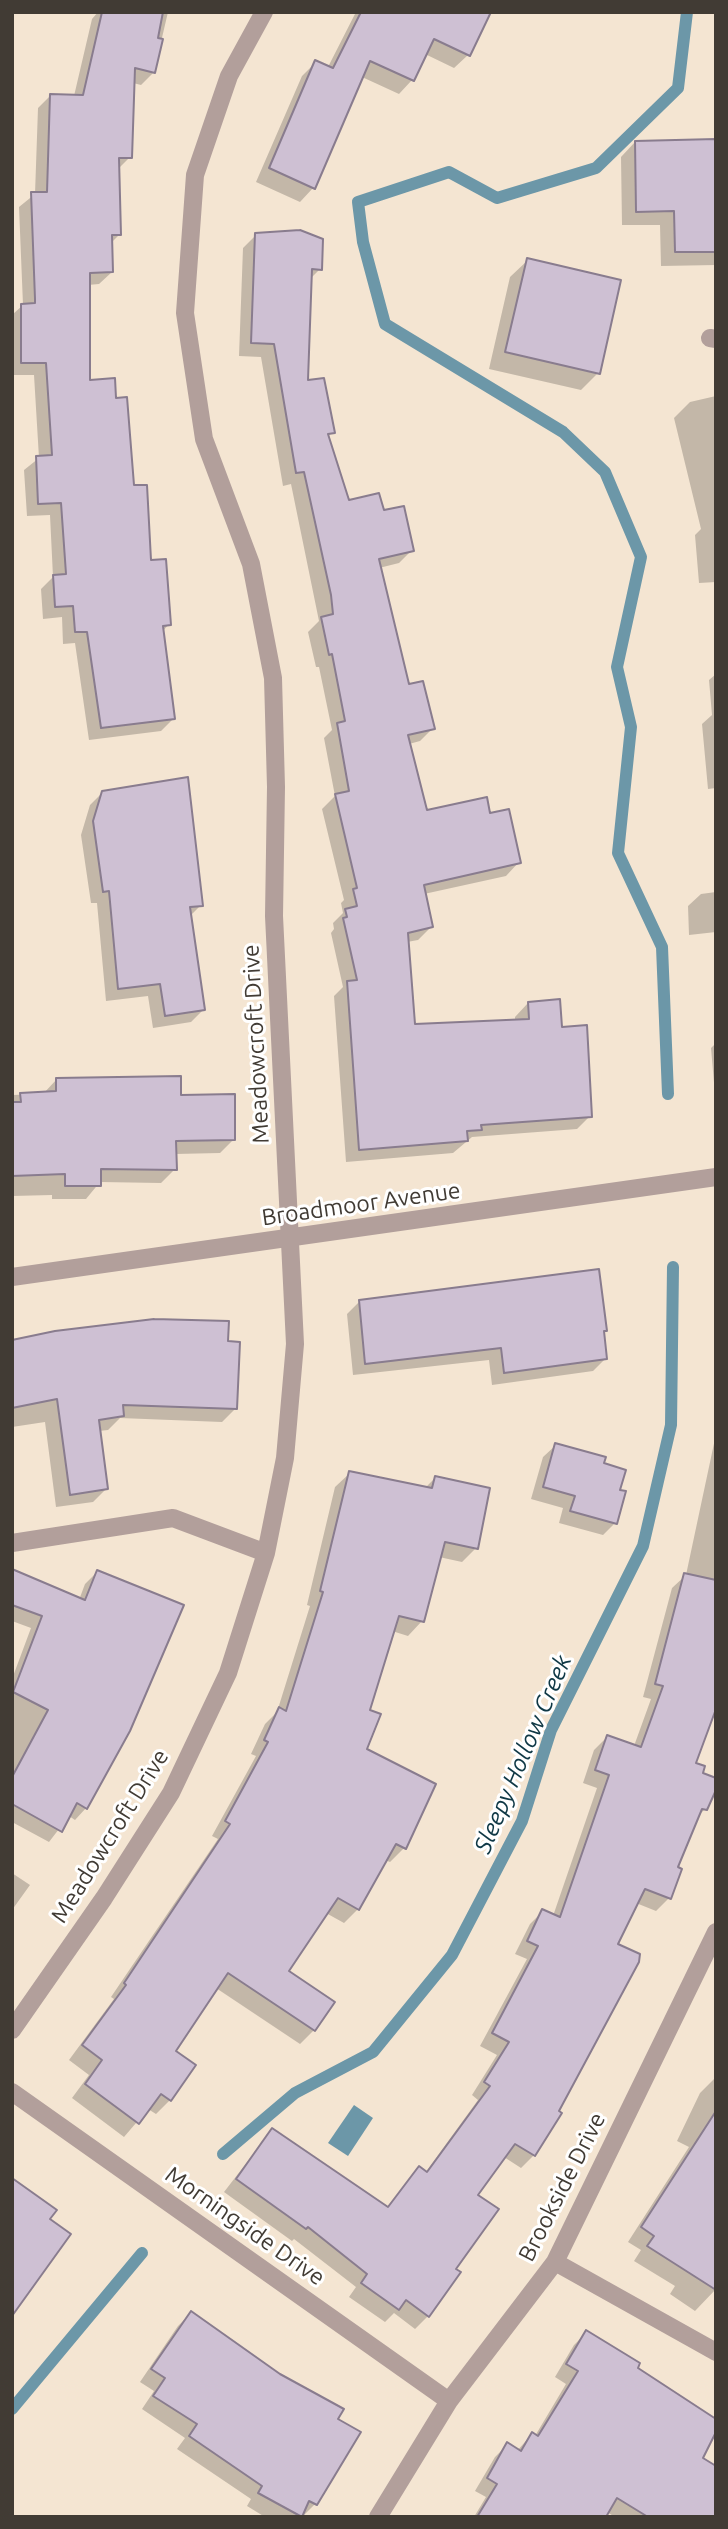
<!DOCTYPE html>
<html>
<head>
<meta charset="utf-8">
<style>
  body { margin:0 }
  #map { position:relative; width:728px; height:2529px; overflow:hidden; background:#f4e5d2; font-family:Ubuntu,sans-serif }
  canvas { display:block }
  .frame { position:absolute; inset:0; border:14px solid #413b34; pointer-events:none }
</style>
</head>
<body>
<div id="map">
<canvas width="728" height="2529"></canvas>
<div class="frame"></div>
</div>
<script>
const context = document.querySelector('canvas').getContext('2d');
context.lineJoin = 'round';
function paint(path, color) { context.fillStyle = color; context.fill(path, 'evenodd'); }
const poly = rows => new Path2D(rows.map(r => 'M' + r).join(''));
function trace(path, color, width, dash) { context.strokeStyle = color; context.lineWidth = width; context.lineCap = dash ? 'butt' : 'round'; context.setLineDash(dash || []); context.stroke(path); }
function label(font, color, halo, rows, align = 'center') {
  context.font = font + ' Ubuntu,sans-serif'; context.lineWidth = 6; context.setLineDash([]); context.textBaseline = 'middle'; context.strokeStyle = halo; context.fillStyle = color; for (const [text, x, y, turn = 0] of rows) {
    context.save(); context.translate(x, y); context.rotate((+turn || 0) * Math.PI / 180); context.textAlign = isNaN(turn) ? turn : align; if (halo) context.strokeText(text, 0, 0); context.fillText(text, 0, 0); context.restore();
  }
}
const water = poly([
  [354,2105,373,2118,348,2156,328,2143]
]);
const shadow = poly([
  [98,12,168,12,154,72,141,85,133,83,130,157,117,170,119,235,111,243,112,272,99,284,88,285,88,382,114,399,149,562,169,624,162,632,174,718,161,731,89,740,75,643,63,644,62,617,43,619,41,589,53,577,50,515,27,516,24,470,39,458,34,375,12,375,12,315,23,305,19,207,35,194,38,108,50,96,74,96,92,19],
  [356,12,471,12,468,55,454,68,425,54,412,80,399,94,362,77,313,188,300,202,256,182,302,76,316,62,328,67],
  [716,141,716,265,661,266,660,225,622,225,621,157,635,142],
  [256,235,320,269,310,279,307,382,333,432,327,437,348,502,382,512,412,550,399,563,379,568,407,686,433,728,420,741,409,744,425,813,489,815,519,862,506,876,424,894,431,927,418,940,407,942,414,1026,515,1021,515,1017,528,1003,561,1029,590,1116,577,1129,472,1137,453,1153,346,1162,334,996,343,987,331,933,334,929,333,923,343,913,341,903,344,900,322,809,335,796,324,738,332,730,319,667,316,667,308,632,319,621,291,484,283,486,261,357,239,356,243,248],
  [528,260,598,373,581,390,489,369,510,277],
  [716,396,716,582,699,583,695,535,701,529,674,418,690,402],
  [716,674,716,788,708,789,702,724,712,715,709,680],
  [102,793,201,905,190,916,203,1010,191,1022,153,1028,148,996,106,1001,97,903,91,903,81,835,90,805],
  [716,892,716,932,689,935,688,906,701,894],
  [716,1043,716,1106,711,1048],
  [57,1079,180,1097,234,1139,220,1153,175,1154,175,1169,161,1183,100,1182,86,1199,52,1199,52,1195,12,1196,12,1095,43,1094],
  [360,1301,605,1330,602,1333,605,1359,593,1371,492,1385,489,1360,353,1375,347,1314],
  [12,1341,227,1343,236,1408,222,1422,120,1418,108,1430,99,1431,106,1489,93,1502,56,1507,45,1422,12,1427],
  [716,1434,716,1717,712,1716,694,1764,700,1773,705,1809,696,1818,676,1868,669,1898,656,1911,636,1903,616,1945,534,2155,521,2168,504,2157,476,2195,454,2269,428,2316,415,2329,394,2313,385,2322,349,2297,356,2287,294,2239,292,2241,224,2192,272,2130,386,2208,419,2169,425,2173,478,2100,472,2095,497,2055,480,2046,527,1959,515,1954,530,1924,543,1911,553,1916,597,1788,583,1783,594,1750,607,1737,634,1746,651,1699,643,1697,672,1588,686,1575],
  [556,1445,601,1464,618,1491,615,1523,603,1535,559,1523,563,1508,531,1499,543,1457],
  [350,1473,424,1489,435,1478,476,1548,462,1562,439,1557,422,1621,408,1636,392,1631,368,1711,364,1750,434,1785,404,1848,390,1862,385,1860,358,1909,344,1923,326,1913,286,1972,332,2002,314,2030,300,2044,216,1988,174,2052,193,2065,170,2100,156,2114,148,2109,124,2137,72,2098,89,2075,69,2060,114,1999,111,1997,218,1839,212,1836,256,1756,251,1754,265,1724,277,1712,310,1606,307,1605,335,1487],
  [12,1571,79,1600,85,1584,97,1572,86,1808,75,1820,69,1816,49,1842,12,1822,12,1679,31,1628,12,1621],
  [12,1873,30,1885,12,1910],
  [714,2079,716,2289,695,2311,670,2294,675,2286,634,2261,641,2250,628,2242,689,2147,677,2141,700,2093],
  [191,2313,315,2504,303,2516,265,2517,247,2506,251,2499,177,2449,185,2438,142,2409,154,2391,140,2382,178,2326],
  [587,2332,635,2368,700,2459,708,2517,615,2517,607,2512,604,2517,474,2517,486,2497,475,2491,495,2457,507,2445,517,2451,532,2434,535,2436,566,2384,555,2377,574,2345]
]);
const stream = poly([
  [668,1094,662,947,618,853,631,727,617,667,641,557,605,472,563,432,385,324,363,242,358,202,449,172,497,198,596,168,678,88,687,12],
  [223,2154,295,2093,373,2052,452,1955,522,1821,551,1730,643,1546,671,1425,673,1267],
  [12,2409,142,2253]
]);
const building = poly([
  [102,12,163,12,158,38,163,39,155,73,135,68,132,158,119,158,121,235,112,235,113,272,90,273,90,380,115,378,116,398,127,397,134,485,147,485,151,560,166,559,171,625,163,626,175,719,101,728,87,632,75,632,73,606,55,607,53,575,66,574,61,503,38,504,36,456,52,455,46,363,21,363,21,304,35,303,35,299,31,192,47,192,50,94,83,95,102,12],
  [361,12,491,12,470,56,434,39,414,81,370,61,315,189,269,168,315,60,333,68,361,12],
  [716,139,716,252,675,252,674,211,636,212,635,141,716,139],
  [300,230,323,239,322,270,312,269,308,380,324,378,335,433,328,434,349,500,379,493,384,510,404,506,414,551,379,559,409,684,423,681,435,729,408,735,427,810,487,797,490,813,509,809,521,863,424,885,433,927,408,933,415,1024,529,1019,528,1002,560,999,562,1027,587,1025,592,1117,481,1125,482,1130,467,1131,468,1141,359,1150,347,981,357,980,343,918,347,917,345,909,357,906,353,889,357,888,335,794,349,791,337,723,345,721,332,654,329,655,321,617,333,614,331,595,304,472,296,473,274,344,251,343,255,233,300,230],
  [527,258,621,280,600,374,505,352,527,258],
  [188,777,203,906,190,907,205,1010,165,1016,160,984,118,989,109,891,103,892,93,821,102,791,188,777],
  [181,1076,181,1095,235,1094,235,1140,176,1141,177,1170,101,1169,101,1186,65,1186,65,1174,12,1176,12,1102,21,1102,20,1093,56,1091,56,1078,181,1076],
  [599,1269,607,1331,604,1331,607,1359,504,1373,501,1348,365,1364,359,1300,599,1269],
  [154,1319,229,1321,228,1341,240,1342,237,1409,123,1405,124,1416,99,1420,108,1489,70,1495,57,1399,12,1408,12,1340,55,1331,154,1319],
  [555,1443,606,1457,604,1463,626,1470,620,1490,626,1491,617,1524,570,1511,575,1496,543,1487,555,1443],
  [349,1471,432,1488,435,1476,490,1488,478,1549,445,1542,424,1622,399,1616,370,1710,381,1714,367,1749,436,1784,406,1849,396,1844,359,1910,338,1898,289,1971,335,2002,315,2031,228,1973,176,2051,196,2065,171,2101,161,2094,139,2124,85,2084,102,2060,82,2045,126,1985,124,1983,230,1824,225,1821,268,1742,264,1740,279,1707,286,1711,323,1592,320,1591,349,1471],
  [12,1569,85,1600,97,1570,184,1605,130,1731,87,1809,77,1803,62,1832,12,1804,12,1777,48,1710,13,1692,42,1616,12,1605,12,1569],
  [684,1573,716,1580,716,1709,696,1763,705,1766,703,1773,716,1778,716,1790,707,1810,702,1809,678,1867,682,1869,671,1899,645,1889,618,1944,640,1954,639,1962,559,2111,562,2113,535,2156,515,2144,478,2195,499,2209,456,2269,461,2272,429,2317,406,2300,399,2310,361,2283,367,2274,308,2227,306,2229,236,2179,272,2128,388,2207,419,2166,427,2172,490,2086,484,2082,509,2042,492,2033,538,1946,527,1941,542,1909,560,1917,609,1775,595,1770,607,1735,641,1747,663,1686,655,1684,684,1573],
  [716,2111,716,2290,647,2246,654,2236,641,2227,716,2111],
  [12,2178,57,2210,50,2219,71,2234,12,2316,12,2178],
  [191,2311,280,2374,344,2409,338,2419,361,2432,317,2505,309,2501,302,2517,258,2493,262,2486,189,2436,197,2424,153,2396,165,2378,151,2369,191,2311],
  [586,2330,640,2363,638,2368,716,2419,716,2432,703,2458,716,2466,716,2517,648,2517,617,2498,606,2517,477,2517,497,2484,487,2478,507,2442,521,2451,532,2432,538,2436,578,2371,566,2364,586,2330]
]);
const minor = poly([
  [710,338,716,339],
  [12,1277,716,1177],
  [12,1543,173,1518,266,1553],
  [12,2030,104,1898,171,1793,228,1673,266,1553,285,1458,295,1344,274,916,276,787,273,678,251,564,204,439,185,313,195,175,229,76,264,12],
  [12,2092,449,2401],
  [555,2262,716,2352],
  [378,2517,449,2401,555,2262,716,1932]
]);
const streetNames = [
  ["Meadowcroft Drive",256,1044,-93],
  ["Broadmoor Avenue",361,1204,-8],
  ["Meadowcroft Drive",110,1836,-58],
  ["Brookside Drive",562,2187,-63],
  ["Morningside Drive",245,2226,35]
];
const waterNames = [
  ["Sleepy Hollow Creek",523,1754,-67]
];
paint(water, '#6c97a8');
paint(shadow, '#0003');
trace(stream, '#6c97a8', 12);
paint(building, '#cec0d3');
trace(building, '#897c8e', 2);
trace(minor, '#b29f9b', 18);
label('23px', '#413b34', '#fff', streetNames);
label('italic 24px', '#0f3845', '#fff', waterNames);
</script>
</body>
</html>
